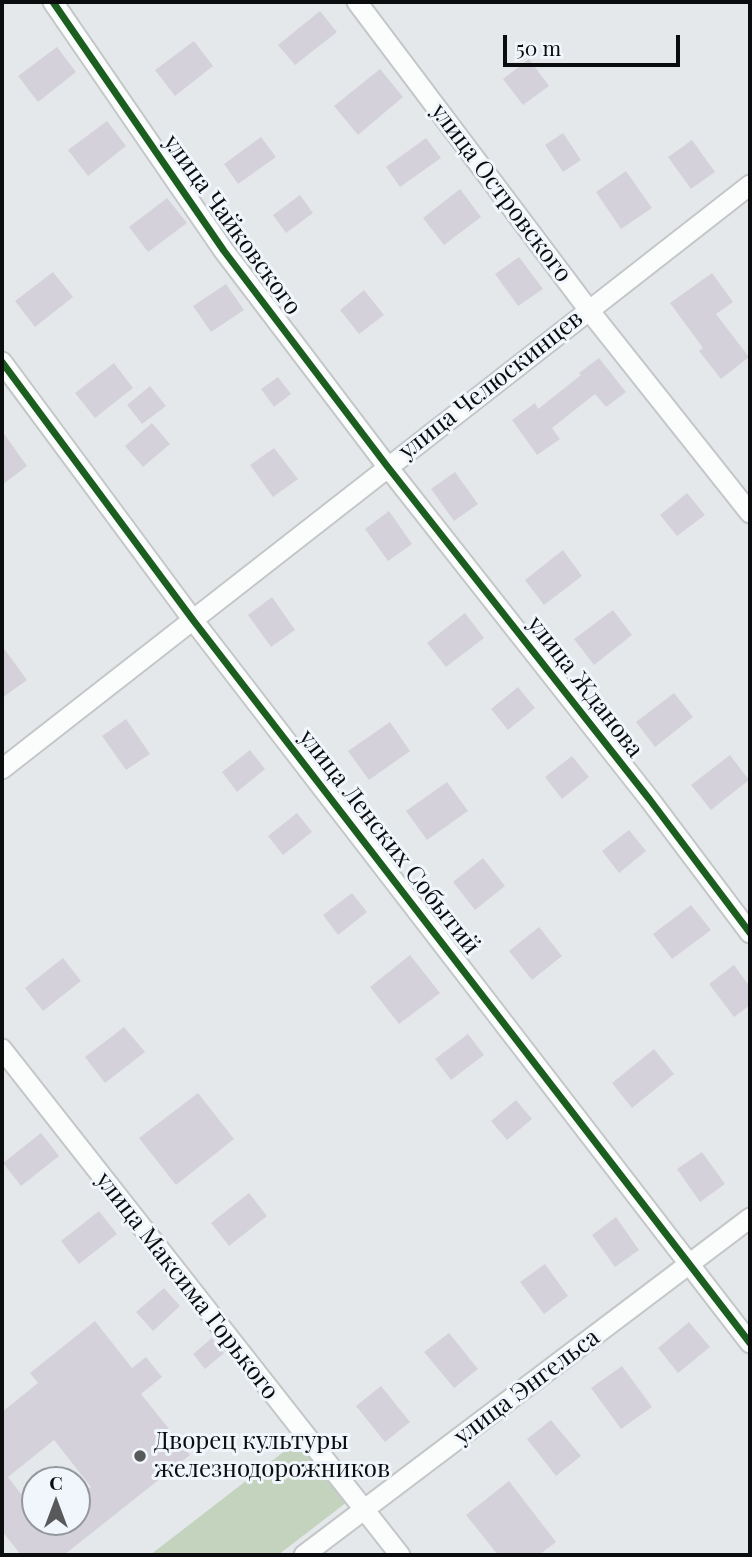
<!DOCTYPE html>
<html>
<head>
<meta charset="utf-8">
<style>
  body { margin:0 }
  #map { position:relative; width:752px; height:1557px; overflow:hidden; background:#e5e8eb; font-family:"Playfair Display",serif }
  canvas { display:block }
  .frame { position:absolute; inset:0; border:4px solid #0a0c0e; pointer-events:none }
  .north { position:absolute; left:21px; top:1466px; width:70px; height:70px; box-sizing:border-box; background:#f0f6fb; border:2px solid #94989c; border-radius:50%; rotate:0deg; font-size:19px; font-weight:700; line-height:28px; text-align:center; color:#0a0c0e }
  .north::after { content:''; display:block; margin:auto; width:24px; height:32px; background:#57595b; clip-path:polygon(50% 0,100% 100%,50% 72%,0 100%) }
  .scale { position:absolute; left:503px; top:35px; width:177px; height:32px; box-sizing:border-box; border:4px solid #0a0c0e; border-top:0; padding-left:9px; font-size:21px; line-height:24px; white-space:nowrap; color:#0a0c0e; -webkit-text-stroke:5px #f0f6fb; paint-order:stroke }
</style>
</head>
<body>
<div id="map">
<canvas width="752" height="1557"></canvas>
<div class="frame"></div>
<div class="north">С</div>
<div class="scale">50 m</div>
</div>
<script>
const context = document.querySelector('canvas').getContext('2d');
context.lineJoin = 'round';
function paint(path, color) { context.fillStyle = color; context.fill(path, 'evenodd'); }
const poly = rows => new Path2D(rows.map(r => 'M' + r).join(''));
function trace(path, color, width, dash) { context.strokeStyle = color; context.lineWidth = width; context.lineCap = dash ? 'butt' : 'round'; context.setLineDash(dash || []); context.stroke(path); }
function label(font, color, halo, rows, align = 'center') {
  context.font = font + ' "Playfair Display",serif'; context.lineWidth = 6; context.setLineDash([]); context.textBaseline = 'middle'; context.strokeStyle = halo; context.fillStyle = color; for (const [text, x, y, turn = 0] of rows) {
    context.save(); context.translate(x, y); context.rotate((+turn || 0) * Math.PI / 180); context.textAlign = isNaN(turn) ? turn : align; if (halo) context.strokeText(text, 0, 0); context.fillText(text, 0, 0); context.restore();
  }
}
const green = poly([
  [299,1440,347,1502,278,1555,150,1555]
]);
const building = poly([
  [320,11,337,32,295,65,278,45],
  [194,41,213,66,175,96,155,70],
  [57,47,76,72,38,102,18,76],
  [529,59,549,86,523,105,503,79],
  [380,69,403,97,358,135,334,106],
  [107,121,126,146,88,176,68,150],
  [563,133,581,160,563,172,545,145],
  [261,137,276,157,238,184,224,164],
  [426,138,441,158,400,187,386,167],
  [692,140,715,172,691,189,668,157],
  [626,171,652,208,621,229,596,192],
  [460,189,481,217,444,245,423,218],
  [300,195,313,213,286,233,273,215],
  [167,198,187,223,148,252,129,227],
  [519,257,543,289,518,306,495,274],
  [53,272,73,297,35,327,15,301],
  [712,273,733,302,716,314,749,357,721,379,699,351,703,348,670,303],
  [226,284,244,310,211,332,193,306],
  [364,290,384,315,359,334,340,310],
  [599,358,626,392,606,407,595,394,552,428,560,439,537,455,512,420,535,403,538,409,581,375,579,373],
  [114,363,133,388,95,418,75,393],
  [278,377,291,394,274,407,261,389],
  [150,386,166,406,142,424,127,405],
  [152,423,170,444,143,467,125,446],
  [2,431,27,466,2,485],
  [274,448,298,479,273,497,250,465],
  [455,472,478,504,454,521,431,489],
  [687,493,705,515,677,536,660,515],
  [389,511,412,544,388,561,365,529],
  [563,550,582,576,544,605,525,580],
  [272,597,295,630,271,647,248,615],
  [613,610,632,635,594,665,574,639],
  [465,613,484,638,446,667,427,643],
  [2,646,27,680,2,698],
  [518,687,535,708,508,730,491,709],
  [674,693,693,717,655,747,636,722],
  [126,719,150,754,126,770,102,736],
  [390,722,410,751,369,780,348,751],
  [250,750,265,769,237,792,222,772],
  [730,755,749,780,711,810,691,785],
  [572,756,589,777,562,799,545,777],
  [447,782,468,811,427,840,406,811],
  [297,813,312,832,283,855,268,836],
  [629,830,646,851,619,873,602,851],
  [483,858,505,886,475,910,453,882],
  [352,893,367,912,338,935,323,915],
  [691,905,711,930,672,959,653,934],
  [539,927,562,956,532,980,509,951],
  [410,955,440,993,399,1024,370,987],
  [63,958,81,981,43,1011,25,988],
  [734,965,750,987,750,1005,734,1017,709,984],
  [124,1027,145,1052,105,1083,85,1057],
  [468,1034,484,1055,451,1080,435,1059],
  [654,1049,674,1074,632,1108,612,1083],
  [198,1093,234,1139,176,1185,139,1138],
  [516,1100,532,1119,507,1140,491,1121],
  [41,1133,59,1156,21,1186,3,1163],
  [702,1152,725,1184,700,1202,677,1169],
  [249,1193,267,1216,229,1246,211,1223],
  [99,1211,117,1234,79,1264,61,1241],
  [616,1217,639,1250,615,1267,592,1235],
  [545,1264,568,1296,544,1314,520,1282],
  [164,1288,180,1306,153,1331,136,1312],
  [95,1321,132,1368,146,1357,162,1377,141,1394,190,1455,64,1555,21,1555,2,1531,2,1412,38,1383,30,1373],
  [54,1440,91,1487,77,1498,77,1522,35,1522,35,1512,8,1477],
  [689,1322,710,1347,678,1373,658,1348],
  [449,1333,478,1369,454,1388,424,1352],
  [212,1338,224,1353,205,1369,193,1354],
  [622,1366,652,1407,621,1429,591,1388],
  [381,1386,410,1422,385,1442,356,1406],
  [551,1420,581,1456,556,1476,527,1439],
  [509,1481,556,1542,539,1555,498,1555,466,1515]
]);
const minor = poly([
  [53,2,224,251,387,466,650,800,750,933],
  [357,2,588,309,750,513],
  [2,362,193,620,750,1343],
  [2,769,750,185],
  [2,1049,400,1555],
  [304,1555,750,1218]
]);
const cycleway = poly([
  [53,2,224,251,387,466,650,800,750,933],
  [2,362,193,620,750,1343]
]);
const markers = [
  [140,1456,7,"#57595b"]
];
const streetNames = [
  ["улица Островского",501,193,53],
  ["улица Чайковского",232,225,54],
  ["улица Челюскинцев",491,385,-38],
  ["улица Жданова",585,687,52],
  ["улица Ленских Событий",389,842,52],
  ["улица Максима Горького",187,1286,52],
  ["улица Энгельса",527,1387,-37]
];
const poiNames = [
  ["Дворец культуры",154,1442],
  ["железнодорожников",154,1470]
];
paint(green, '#c3d3be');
paint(building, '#d4d1db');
trace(minor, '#c4c6c8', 23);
trace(minor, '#fbfcfc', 19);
trace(cycleway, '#1b5e20', 7);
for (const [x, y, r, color] of markers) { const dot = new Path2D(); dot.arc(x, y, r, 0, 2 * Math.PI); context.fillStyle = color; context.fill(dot); trace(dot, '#f0f6fb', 2.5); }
label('24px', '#0a0c0e', '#f0f6fb', streetNames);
label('24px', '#0a0c0e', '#f0f6fb', poiNames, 'left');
</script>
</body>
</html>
